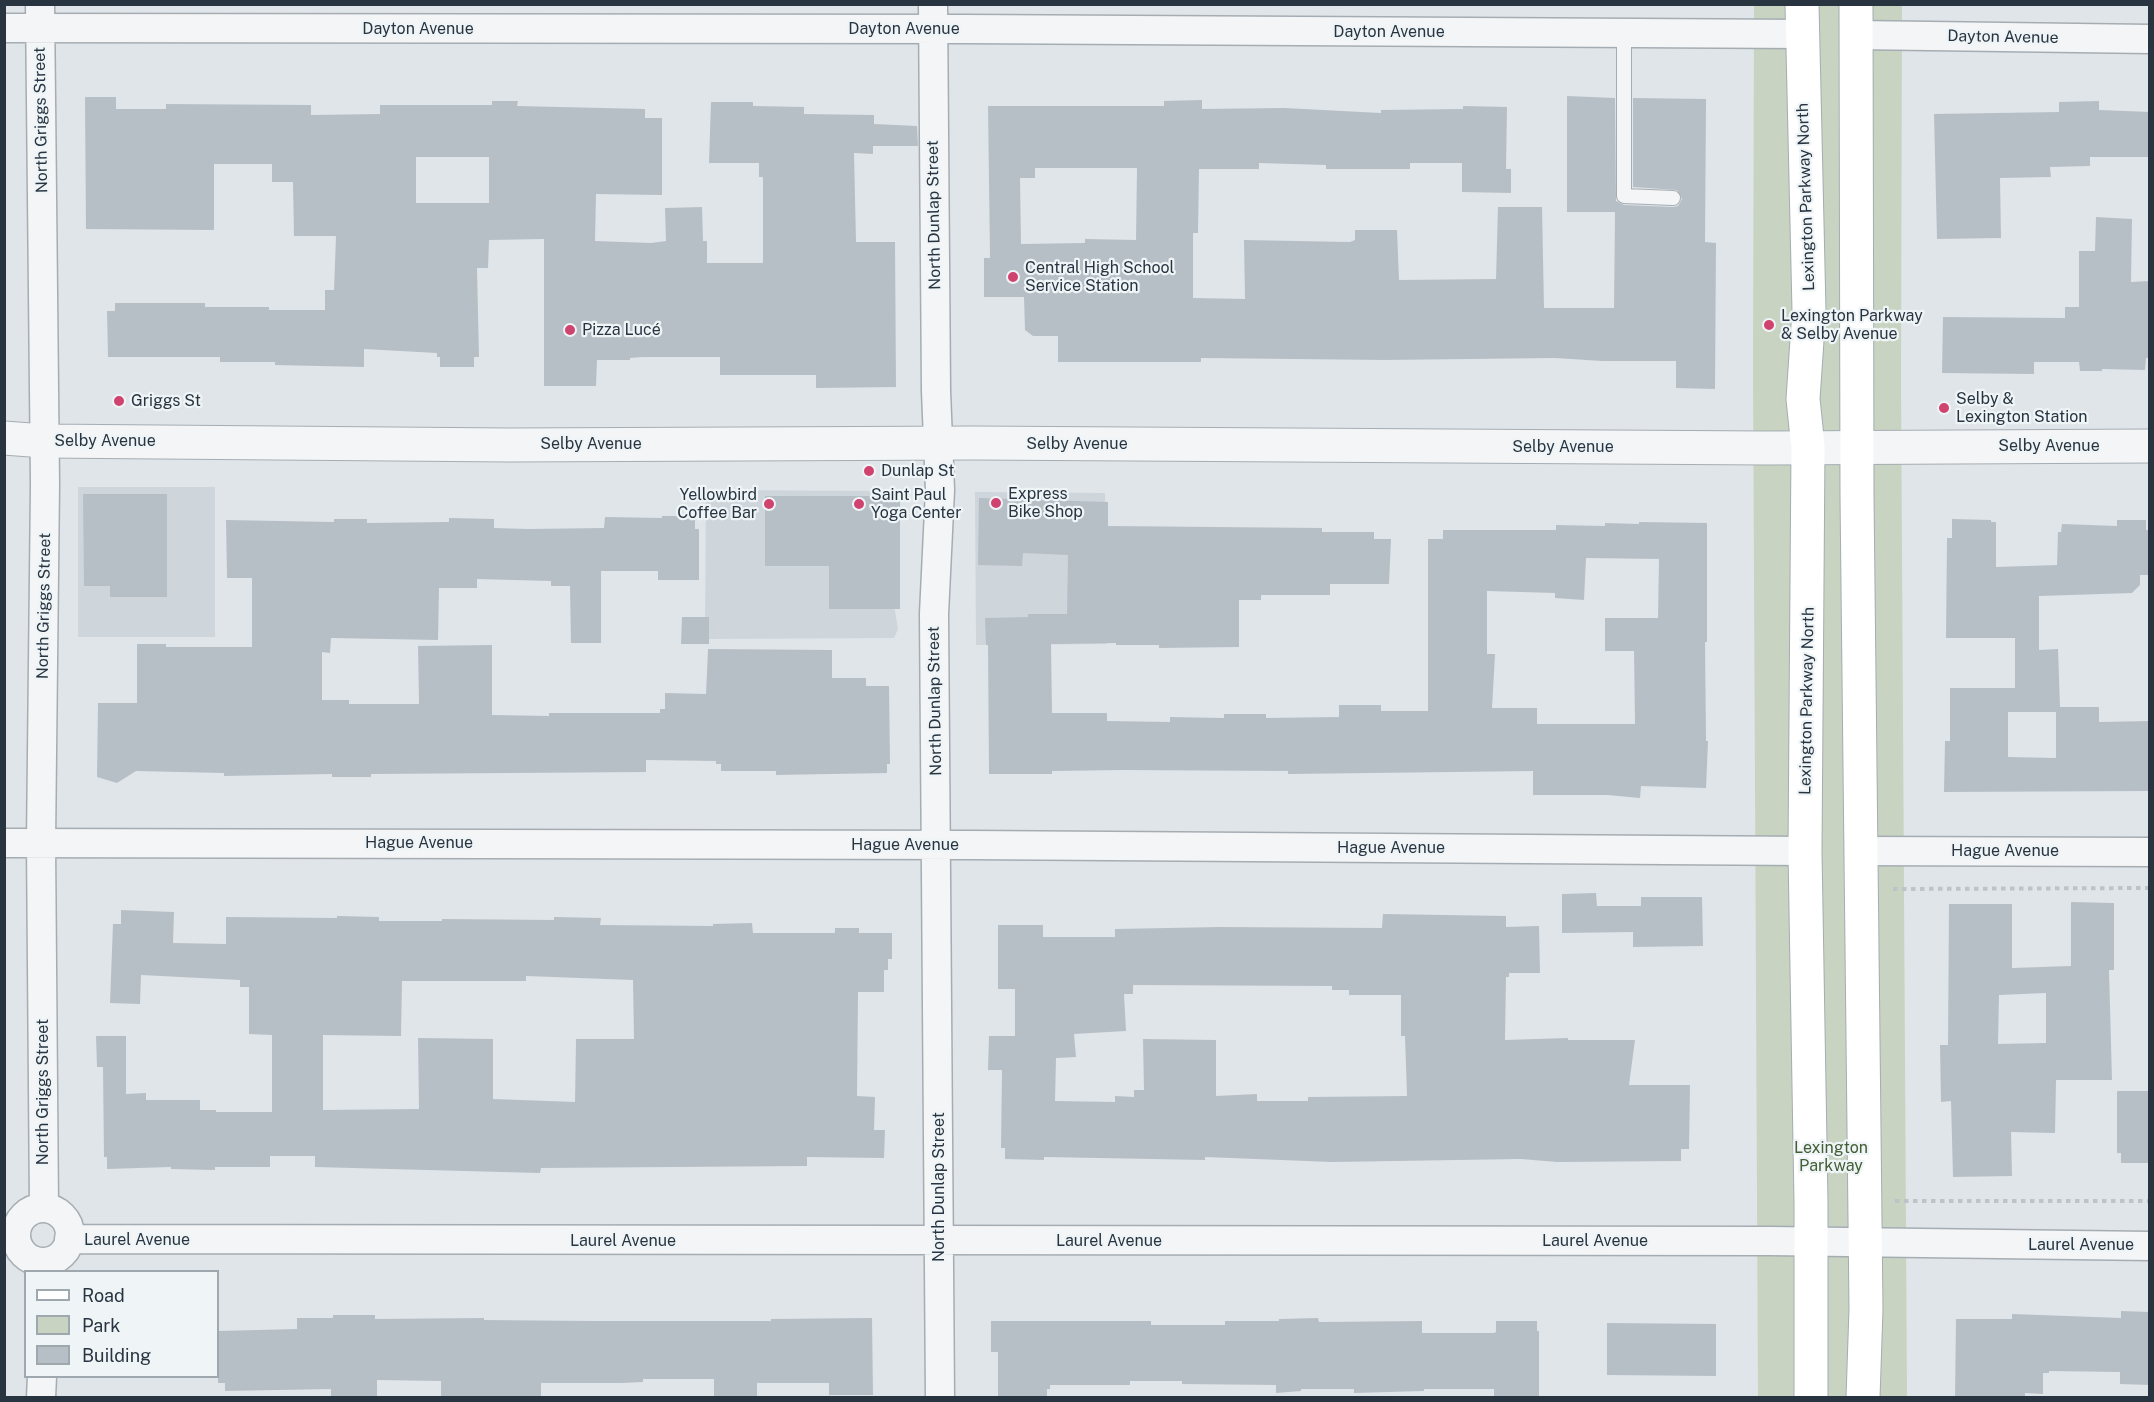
<!DOCTYPE html>
<html>
<head>
<meta charset="utf-8">
<style>
  body { margin:0 }
  #map { position:relative; width:2154px; height:1402px; overflow:hidden; background:#e0e5e9; font-family:"Public Sans",sans-serif }
  canvas { display:block }
  .frame { position:absolute; inset:0; border:6px solid #283541; pointer-events:none }
  .legend { position:absolute; left:24px; top:1270px; width:195px; height:108px; box-sizing:border-box; background:#eff4f7; border:2px solid #9fa8ae; margin:0; padding:8px 10px; list-style:none; font-size:18px; color:#283541 }
  .legend li { display:flex; align-items:center; gap:12px; height:30px }
  .legend b { width:30px; border:2px solid #9fa8ae }
</style>
</head>
<body>
<div id="map">
<canvas width="2154" height="1402"></canvas>
<div class="frame"></div>
<ul class="legend">
<li><b style="height:8px;background:#fff"></b>Road</li>
<li><b style="height:16px;background:#c8d3c1"></b>Park</li>
<li><b style="height:16px;background:#b7bfc6"></b>Building</li>
</ul>
</div>
<script>
const context = document.querySelector('canvas').getContext('2d');
context.lineJoin = 'round';
function paint(path, color) { context.fillStyle = color; context.fill(path, 'evenodd'); }
const poly = rows => new Path2D(rows.map(r => 'M' + r).join(''));
function trace(path, color, width, dash) { context.strokeStyle = color; context.lineWidth = width; context.lineCap = dash ? 'butt' : 'round'; context.setLineDash(dash || []); context.stroke(path); }
function label(font, color, halo, rows, align = 'center') {
  context.font = font + ' "Public Sans",sans-serif'; context.lineWidth = 4.5; context.setLineDash([]); context.textBaseline = 'middle'; context.strokeStyle = halo; context.fillStyle = color; for (const [text, x, y, turn = 0] of rows) {
    context.save(); context.translate(x, y); context.rotate((+turn || 0) * Math.PI / 180); context.textAlign = isNaN(turn) ? turn : align; if (halo) context.strokeText(text, 0, 0); context.fillText(text, 0, 0); context.restore();
  }
}
const built = poly([
  [78,487,215,487,215,637,78,637],
  [706,490,892,491,894,605,898,629,894,638,705,639],
  [975,492,1105,493,1107,644,976,645]
]);
const green = poly([
  [1754,5,1902,5,1901,383,1907,1397,1758,1397,1753,371]
]);
const building = poly([
  [1567,96,1615,98,1616,201,1624,205,1673,207,1678,206,1682,199,1677,190,1633,187,1633,98,1706,99,1705,242,1716,243,1715,389,1676,388,1676,361,1602,361,1555,358,1385,360,1201,358,1201,362,1058,362,1058,336,1033,336,1025,330,1024,297,984,297,984,258,990,258,988,106,1164,106,1164,101,1202,100,1202,109,1284,108,1381,113,1381,110,1463,109,1463,106,1507,107,1506,169,1511,169,1511,193,1462,192,1462,163,1410,163,1410,169,1326,169,1326,165,1259,163,1259,169,1199,169,1198,233,1193,233,1193,298,1245,299,1244,240,1350,242,1355,240,1355,230,1397,230,1399,280,1496,279,1498,207,1542,207,1544,308,1614,308,1615,212,1567,212],
  [1035,168,1137,168,1136,240,1085,239,1085,243,1021,244,1020,178,1035,178],
  [85,97,116,97,116,109,166,109,166,104,311,105,311,115,380,114,380,105,492,105,492,101,518,101,517,106,645,109,645,118,662,118,662,195,596,194,595,241,651,243,666,241,665,208,702,207,703,241,707,241,707,263,763,263,763,177,759,177,759,163,709,163,711,102,753,102,753,106,804,107,804,114,874,115,874,124,917,126,918,146,873,146,873,154,854,153,856,242,895,242,896,387,816,388,816,375,720,375,720,357,642,357,630,358,630,360,597,360,596,386,544,386,544,239,489,240,488,268,477,268,479,357,474,357,474,367,440,367,440,357,437,357,437,353,364,349,364,367,275,365,275,362,220,362,220,357,108,357,107,311,115,311,115,303,205,303,205,307,269,307,269,310,325,310,325,290,334,290,336,236,294,236,293,182,272,182,272,164,214,164,214,230,86,229],
  [416,157,489,157,489,203,416,203],
  [2099,101,2099,110,2150,112,2150,157,2090,157,2090,166,2050,167,2051,177,2000,178,2001,238,1937,239,1934,114,2059,112,2059,102],
  [2096,217,2132,219,2131,282,2150,281,2149,358,2146,358,2145,370,2102,369,2102,371,2080,371,2079,362,2034,362,2034,374,1942,373,1943,317,2065,318,2065,307,2079,307,2079,251,2095,251],
  [83,494,167,494,167,597,110,597,110,586,84,586],
  [765,496,900,496,900,609,829,609,829,566,765,566],
  [979,498,1108,502,1108,526,1322,528,1322,532,1374,532,1374,539,1391,539,1389,584,1330,584,1330,595,1261,595,1261,600,1239,600,1239,647,1159,648,1159,645,1116,645,1116,643,1051,644,1052,713,1107,713,1107,721,1170,722,1170,717,1224,718,1224,714,1266,714,1266,718,1339,717,1339,705,1381,705,1381,711,1428,711,1428,539,1443,539,1443,530,1556,530,1556,525,1605,526,1605,523,1639,524,1639,522,1707,523,1707,642,1705,642,1706,741,1708,741,1706,788,1641,786,1640,798,1608,795,1533,795,1533,771,1288,774,1288,771,1122,770,1052,771,1052,774,989,774,988,645,986,645,985,618,1028,617,1028,614,1067,614,1068,555,1023,553,1022,566,978,565],
  [1586,558,1659,559,1658,618,1605,618,1605,651,1634,651,1635,724,1537,724,1537,708,1492,708,1495,654,1487,654,1487,591,1555,593,1555,598,1584,600],
  [662,516,695,516,695,529,699,529,699,580,658,580,658,571,601,571,601,643,571,643,570,586,551,586,551,581,477,579,477,588,439,588,438,640,331,638,330,653,322,652,322,700,349,700,349,704,419,704,418,646,492,645,492,715,549,716,549,713,660,713,660,709,665,709,665,693,706,694,708,649,832,650,832,678,866,678,866,686,889,686,890,764,887,764,887,773,776,775,776,771,721,771,721,764,716,764,716,761,646,760,646,772,371,774,371,777,332,777,332,774,224,776,224,773,136,771,117,783,97,777,98,703,137,703,137,644,166,644,166,647,252,647,252,578,227,578,226,520,334,522,334,519,367,519,367,523,449,522,449,518,494,519,494,528,528,529,604,528,605,517,662,518],
  [1952,519,1991,520,1991,522,1996,522,1996,567,2057,565,2058,532,2061,532,2062,524,2117,526,2117,520,2146,520,2146,530,2150,530,2150,575,2140,575,2140,585,2132,593,2039,596,2039,650,2058,649,2060,707,2099,707,2099,722,2150,721,2150,791,1944,792,1945,741,1950,741,1950,688,2015,688,2015,638,1946,638,1947,538,1952,538],
  [2008,712,2056,712,2056,758,2008,757],
  [682,617,709,617,709,644,681,644],
  [1596,893,1597,906,1641,906,1641,897,1702,897,1703,946,1633,947,1633,932,1562,933,1562,894],
  [2071,902,2114,903,2114,970,2109,970,2112,1080,2056,1080,2055,1133,2011,1132,2012,1176,1953,1177,1951,1101,1941,1102,1940,1045,1948,1045,1949,904,2012,904,2012,968,2071,966],
  [2046,993,2046,1043,1998,1044,1999,995],
  [121,910,174,912,173,943,226,944,226,917,337,918,337,916,379,917,379,921,442,921,442,919,554,920,554,917,601,918,600,925,713,926,713,924,752,923,753,933,835,933,835,928,859,928,859,933,892,933,892,959,888,959,888,970,884,970,884,992,858,992,857,1096,875,1097,874,1130,885,1130,884,1158,807,1157,807,1166,541,1168,540,1173,315,1167,315,1156,270,1156,270,1167,215,1167,215,1170,171,1169,171,1167,107,1169,107,1157,104,1157,103,1067,97,1067,96,1036,126,1036,126,1094,146,1093,146,1100,200,1100,200,1110,216,1110,216,1112,272,1112,272,1035,249,1034,249,987,240,987,240,980,141,975,140,1004,110,1003,113,924,121,924],
  [526,976,633,980,634,1039,576,1039,575,1102,493,1099,493,1039,418,1038,419,1109,323,1110,323,1035,401,1036,402,981,526,981],
  [1383,914,1506,916,1506,927,1539,926,1540,973,1509,973,1509,977,1506,977,1505,1040,1568,1038,1568,1040,1635,1040,1629,1085,1690,1085,1689,1149,1681,1149,1681,1161,1557,1162,1521,1159,1332,1162,1205,1157,1205,1160,1044,1157,1044,1160,1005,1159,1005,1148,1001,1148,1002,1070,988,1070,989,1036,1015,1036,1015,989,998,989,998,925,1043,925,1043,937,1115,937,1115,929,1220,927,1382,928],
  [1133,985,1332,986,1332,990,1349,990,1349,995,1401,995,1401,1036,1405,1036,1407,1096,1308,1097,1308,1101,1257,1101,1257,1094,1216,1096,1216,1040,1143,1039,1144,1090,1134,1090,1134,1097,1115,1096,1115,1102,1055,1101,1056,1058,1076,1057,1074,1034,1126,1031,1124,994,1133,994],
  [2117,1091,2150,1091,2150,1163,2121,1163,2121,1153,2117,1153],
  [2121,1311,2150,1312,2150,1385,2120,1384,2120,1372,2049,1371,2049,1373,2043,1373,2043,1394,2025,1393,2025,1398,1955,1398,1956,1319,2012,1319,2012,1314,2121,1318],
  [333,1315,375,1315,375,1319,484,1318,484,1320,590,1321,771,1321,771,1319,872,1318,873,1395,829,1395,829,1383,757,1383,757,1398,714,1398,714,1379,643,1379,643,1382,622,1383,541,1383,541,1398,441,1398,441,1381,377,1380,377,1398,331,1398,331,1389,225,1391,225,1383,218,1383,218,1331,297,1329,297,1318,333,1318],
  [1318,1318,1319,1322,1422,1321,1422,1333,1494,1333,1496,1332,1496,1321,1537,1321,1537,1331,1539,1331,1539,1398,1494,1398,1494,1389,1424,1389,1424,1391,1354,1393,1354,1389,1301,1389,1301,1391,1276,1393,1276,1385,1182,1384,1182,1381,1130,1381,1130,1385,1050,1385,1050,1389,1047,1389,1047,1398,998,1398,998,1352,991,1352,991,1321,1151,1321,1151,1325,1225,1325,1225,1321,1279,1321,1279,1319],
  [1607,1323,1716,1324,1716,1376,1607,1375]
]);
const path = poly([
  [1893,889,2150,888],
  [1895,1201,2150,1201]
]);
const service = poly([
  [1624,33,1624,196,1673,198]
]);
const minor = poly([
  [40,4,45,484,41,843,44,1208],
  [933,4,936,391,940,490,934,614,940,1398],
  [4,28,964,29,1803,34],
  [1856,35,2150,39],
  [4,843,971,845,1805,851],
  [1860,851,2150,852],
  '16 1235a27 27 0 1 1 54 0a27 27 0 1 1-54 0Z',
  [69,1239,1770,1241,2150,1246],
  [41,1398,42,1376]
]);
const tertiary = poly([
  [4,438,44,441,509,445,973,443,1767,448,2150,446]
]);
const secondary = poly([
  [1802,4,1809,311,1803,399,1808,447,1805,851,1811,1203,1811,1398],
  [1856,4,1857,496,1866,1309,1863,1398]
]);
const markers = [
  [1013,277,6,"#d0436f"],
  [1769,325,6,"#d0436f"],
  [570,330,6,"#d0436f"],
  [119,401,6,"#d0436f"],
  [1944,408,6,"#d0436f"],
  [869,471,6,"#d0436f"],
  [996,503,6,"#d0436f"],
  [769,504,6,"#d0436f"],
  [859,504,6,"#d0436f"]
];
const streetNames = [
  ["Dayton Avenue",418,29],
  ["Dayton Avenue",904,29],
  ["Dayton Avenue",1389,32],
  ["Dayton Avenue",2003,37,1],
  ["North Griggs Street",41,120,-91],
  ["Lexington Parkway North",1806,197,-92],
  ["North Dunlap Street",934,215,-91],
  ["Selby Avenue",105,441],
  ["Selby Avenue",591,444],
  ["Selby Avenue",1077,444],
  ["Selby Avenue",2049,446],
  ["Selby Avenue",1563,447],
  ["North Griggs Street",44,606,-89],
  ["North Dunlap Street",935,701,-91],
  ["Lexington Parkway North",1807,701,-89],
  ["Hague Avenue",419,843],
  ["Hague Avenue",905,845],
  ["Hague Avenue",1391,848],
  ["Hague Avenue",2005,851],
  ["North Griggs Street",43,1092,-90],
  ["North Dunlap Street",939,1187,-90],
  ["Laurel Avenue",137,1240],
  ["Laurel Avenue",623,1241],
  ["Laurel Avenue",1109,1241],
  ["Laurel Avenue",1595,1241],
  ["Laurel Avenue",2081,1245]
];
const poiNames = [
  ["Central High School",1025,268],
  ["Service Station",1025,286],
  ["Lexington Parkway",1781,316],
  ["& Selby Avenue",1781,334],
  ["Pizza Lucé",582,330],
  ["Selby &",1956,399],
  ["Lexington Station",1956,417],
  ["Griggs St",131,401],
  ["Dunlap St",881,471],
  ["Express",1008,494],
  ["Bike Shop",1008,512],
  ["Yellowbird",757,495,"right"],
  ["Coffee Bar",757,513,"right"],
  ["Saint Paul",871,495],
  ["Yoga Center",871,513]
];
const parkNames = [
  ["Lexington",1831,1148],
  ["Parkway",1831,1166]
];
paint(built, '#ced5db');
paint(green, '#c8d3c1');
paint(building, '#b7bfc6');
trace(service, '#a5adb3', 16);
trace(minor, '#a5adb3', 31);
trace(tertiary, '#a5adb3', 35);
trace(secondary, '#a5adb3', 35);
trace(path, '#bec3c8', 4, [4.5, 4.5]);
trace(service, '#f3f5f7', 14);
trace(minor, '#f3f5f7', 28);
trace(tertiary, '#f3f5f7', 33);
trace(secondary, '#fff', 33);
for (const [x, y, r, color] of markers) { const dot = new Path2D(); dot.arc(x, y, r, 0, 2 * Math.PI); context.fillStyle = color; context.fill(dot); trace(dot, '#eff4f7', 2); }
label('16px', '#283541', '#eff4f7', streetNames);
label('16px', '#283541', '#eff4f7', poiNames, 'left');
label('16px', '#435d35', '#eff4f7', parkNames);
</script>
</body>
</html>
